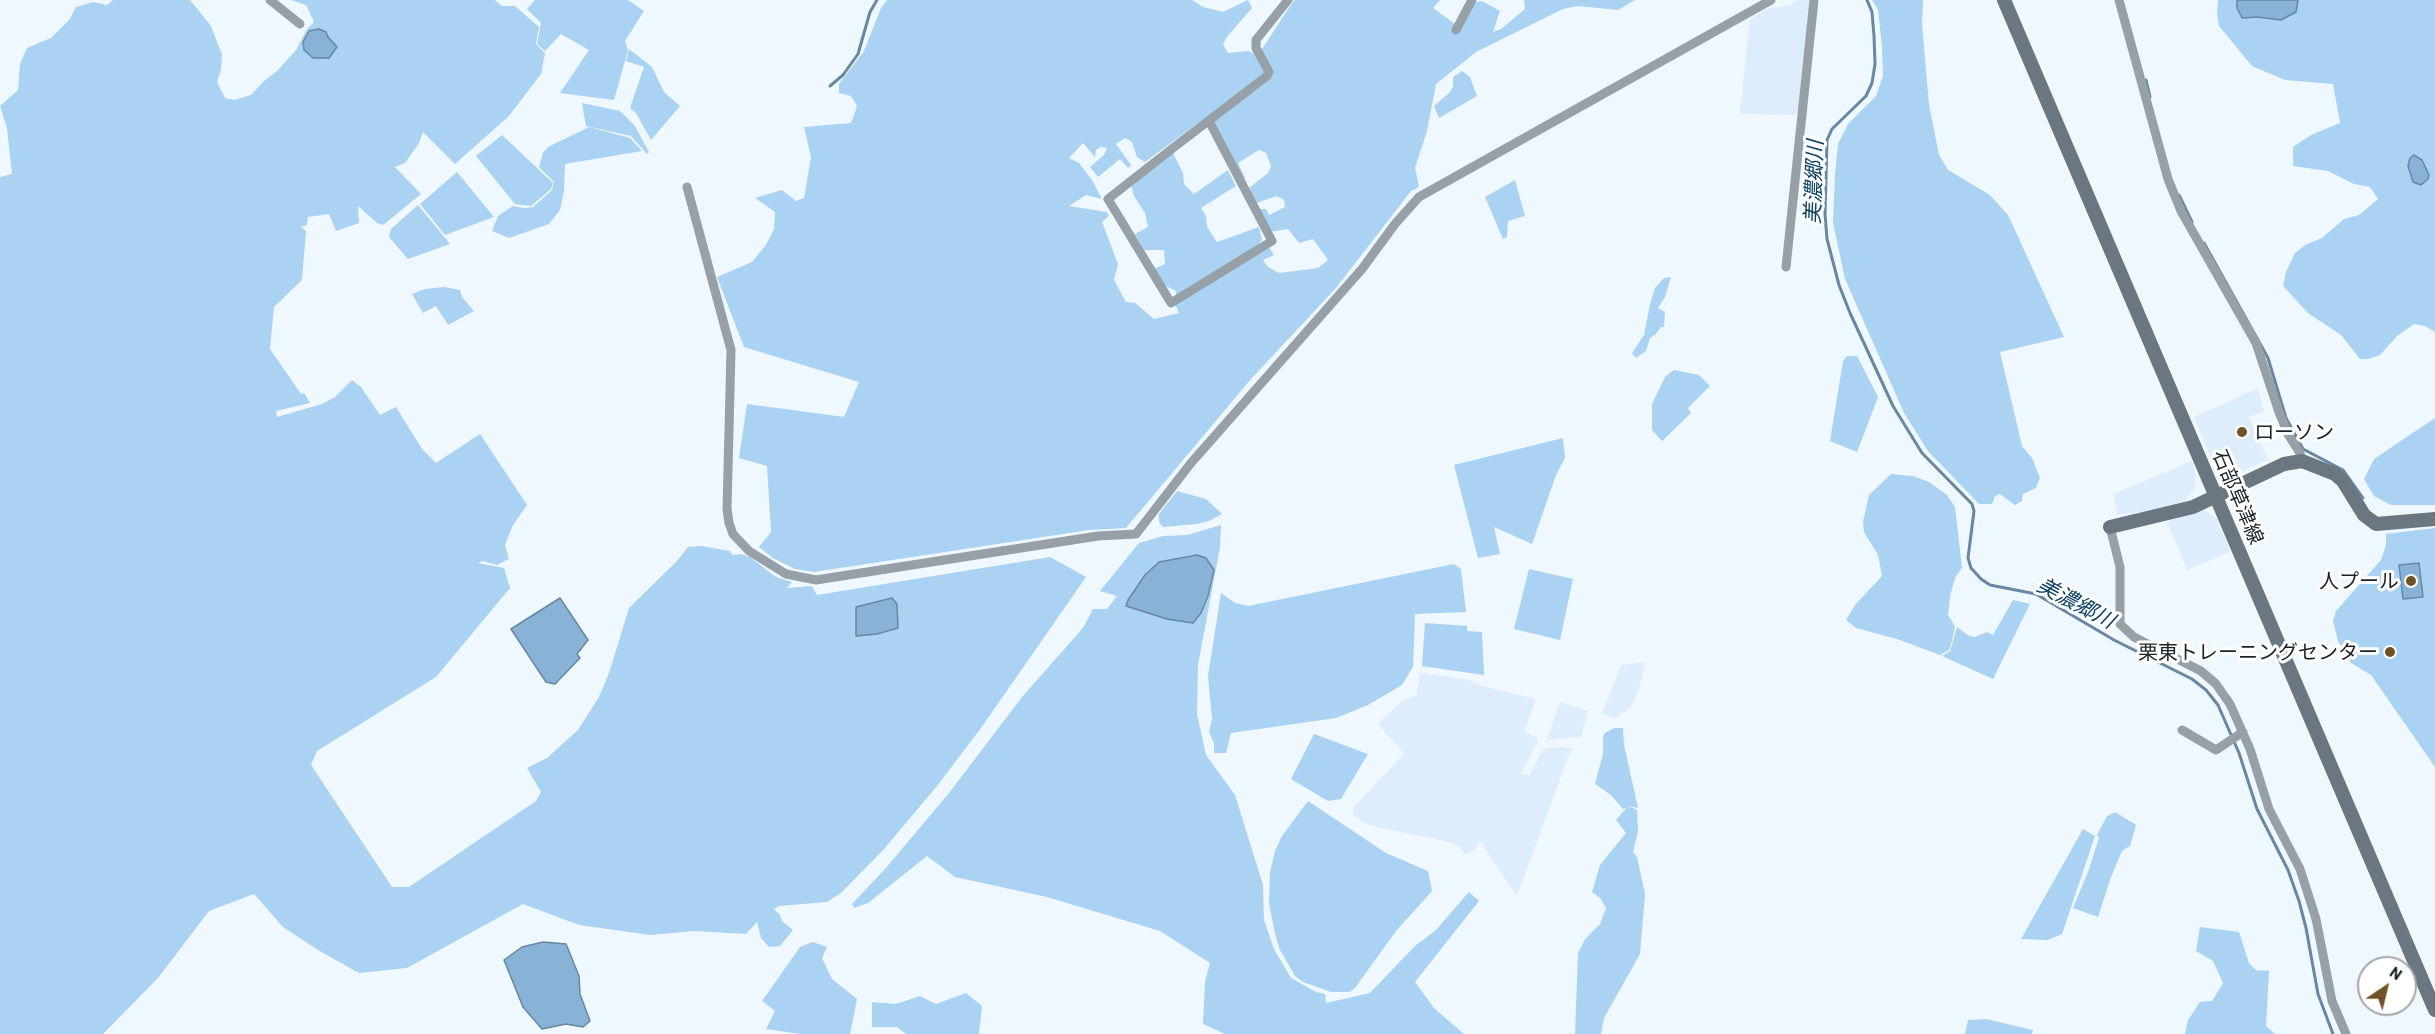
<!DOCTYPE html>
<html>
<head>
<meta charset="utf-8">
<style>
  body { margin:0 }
  #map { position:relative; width:2435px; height:1034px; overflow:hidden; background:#f0f8ff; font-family:Barlow,sans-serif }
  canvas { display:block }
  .north { position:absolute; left:2357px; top:956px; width:60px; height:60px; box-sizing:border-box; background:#fff; border:2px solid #a3a6a9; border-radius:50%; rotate:35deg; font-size:16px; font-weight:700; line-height:24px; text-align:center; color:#1a2127 }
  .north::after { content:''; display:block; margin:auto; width:21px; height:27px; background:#6f5226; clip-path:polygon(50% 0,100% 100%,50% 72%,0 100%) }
</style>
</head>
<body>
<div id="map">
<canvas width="2435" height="1034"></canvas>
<div class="north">N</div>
</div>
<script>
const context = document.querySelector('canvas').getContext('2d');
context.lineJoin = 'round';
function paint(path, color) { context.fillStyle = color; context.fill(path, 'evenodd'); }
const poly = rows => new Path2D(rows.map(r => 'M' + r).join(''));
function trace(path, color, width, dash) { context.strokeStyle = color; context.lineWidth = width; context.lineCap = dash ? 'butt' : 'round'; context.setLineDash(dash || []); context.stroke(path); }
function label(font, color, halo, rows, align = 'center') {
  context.font = font + ' Barlow,"Noto Sans JP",sans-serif'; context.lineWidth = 6; context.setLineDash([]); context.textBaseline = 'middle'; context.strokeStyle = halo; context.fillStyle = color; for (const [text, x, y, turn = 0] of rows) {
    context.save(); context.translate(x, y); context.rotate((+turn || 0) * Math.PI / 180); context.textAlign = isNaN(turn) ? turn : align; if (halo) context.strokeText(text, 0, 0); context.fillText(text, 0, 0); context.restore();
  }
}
const built = poly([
  [1798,0,1810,0,1798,111,1794,115,1743,114,1740,111,1750,19,1769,8,1788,6],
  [2258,388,2264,411,2249,417,2268,459,2231,477,2225,476,2211,458,2194,417],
  [2192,461,2196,474,2195,488,2185,501,2148,511,2118,515,2113,494],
  [2202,508,2217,519,2230,552,2187,570,2167,522],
  [1645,662,1639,690,1630,708,1615,718,1602,714,1621,665],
  [1420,673,1466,679,1482,686,1536,699,1524,732,1538,738,1538,741,1521,774,1529,776,1541,752,1547,748,1563,747,1573,749,1570,752,1517,896,1480,841,1475,850,1465,855,1460,847,1453,843,1368,825,1352,814,1354,807,1404,754,1378,724,1401,702,1417,695],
  [1560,702,1588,711,1581,737,1547,740]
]);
const green = poly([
  [113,0,190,0,211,26,222,55,221,70,217,82,225,98,234,100,251,95,264,81,278,70,296,50,307,29,314,22,306,5,291,0,495,0,502,6,515,6,539,27,536,44,545,53,541,74,509,116,455,164,423,132,419,143,405,163,395,167,421,194,383,225,377,223,358,206,359,223,336,231,329,214,308,217,307,225,301,227,306,231,302,280,274,307,270,349,301,394,304,393,310,403,276,411,277,417,322,404,335,397,352,380,361,387,380,415,396,407,422,449,436,463,480,434,527,505,513,525,505,545,509,559,497,565,482,561,478,563,504,568,510,588,436,677,317,751,311,765,392,887,409,887,536,801,541,792,527,768,547,758,578,730,599,697,609,673,629,608,676,562,688,547,701,546,730,551,732,555,741,554,750,557,776,577,792,582,787,588,812,586,817,595,1050,557,1086,577,981,728,937,786,884,849,841,893,827,902,779,906,774,909,780,915,782,921,793,930,780,946,769,947,761,938,757,922,746,934,695,931,650,935,579,925,523,904,407,968,359,973,318,950,283,927,254,894,209,911,158,978,103,1034,0,1034,0,177,12,174,7,128,0,106,18,90,20,64,27,48,51,38,70,19,76,7,93,2,107,5],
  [535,0,628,0,644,11,625,41,628,50,614,100,560,93,589,50,561,34,545,51,537,44,541,23,527,9],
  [887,0,1192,0,1203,7,1223,12,1248,0,1252,8,1226,38,1223,45,1228,53,1248,51,1258,55,1294,0,1440,0,1433,8,1455,24,1473,3,1482,1,1500,11,1493,32,1501,29,1525,9,1524,0,1635,0,1618,10,1578,6,1563,9,1476,52,1436,84,1427,131,1415,168,1419,187,1411,191,1336,288,1251,379,1126,528,1089,530,814,572,795,569,773,558,759,547,771,532,767,466,739,458,747,404,844,417,859,382,744,347,717,277,752,262,766,245,774,229,775,212,755,198,782,190,796,201,804,198,811,157,804,127,851,123,857,106,851,96,839,93,839,84,864,51,881,8],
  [1209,115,1242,180,1245,178,1238,163,1259,150,1266,153,1271,166,1268,173,1249,188,1256,203,1277,196,1284,200,1285,207,1269,215,1266,209,1258,209,1270,232,1288,229,1299,243,1313,239,1328,260,1318,268,1279,273,1268,267,1263,260,1274,255,1269,247,1254,249,1262,240,1259,227,1217,242,1207,227,1206,216,1201,208,1236,186,1228,170,1194,194,1184,184,1183,173,1173,153,1131,184,1134,196,1145,213,1148,227,1135,234,1144,250,1164,250,1165,264,1154,269,1164,285,1176,291,1175,304,1179,313,1154,319,1135,303,1126,302,1114,280,1118,264,1102,222,1109,216,1107,212,1069,206,1086,195,1102,199,1092,180,1079,163,1069,158,1083,143,1095,157,1096,150,1101,147,1107,148,1104,155,1090,167,1098,177,1120,159,1128,168,1131,165,1116,144,1125,138,1132,142,1137,157,1145,162],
  [1872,0,1923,0,1922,24,1929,105,1939,155,1948,170,1990,195,2008,215,2064,337,2000,352,2022,446,2032,458,2040,478,2036,488,2023,494,2022,501,2015,505,2000,494,1995,496,1992,504,1979,504,1928,451,1904,413,1845,279,1833,223,1835,174,1838,144,1848,124,1876,96,1883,76,1882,47,1878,10],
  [2218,0,2435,0,2435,332,2425,326,2414,324,2397,336,2380,355,2368,359,2360,359,2341,335,2308,313,2283,286,2286,272,2295,253,2305,245,2322,238,2344,219,2359,215,2378,199,2370,187,2354,184,2328,171,2293,166,2293,147,2311,135,2340,123,2333,84,2285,80,2252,66,2219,26,2217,14],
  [629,49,652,67,664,92,680,106,651,140,636,113,630,108,644,67,626,61],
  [1462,71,1470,77,1477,96,1439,118,1434,106,1449,93,1453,87,1453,77],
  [582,103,620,111,635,126,649,152,647,154,631,136,586,126],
  [589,127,630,138,642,151,565,164,564,191,560,210,549,224,509,238,492,231,498,216,513,206,524,208,533,207,552,190,554,182,539,167,543,153,548,147],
  [502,135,553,183,551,189,531,206,515,204,476,156],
  [457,172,494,217,445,235,420,204],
  [1515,180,1525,216,1508,221,1507,237,1503,239,1485,197],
  [418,205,450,244,408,259,389,237,391,229],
  [1671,277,1665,297,1658,308,1665,312,1664,327,1661,327,1655,335,1650,338,1646,351,1636,358,1632,353,1644,335,1650,304,1655,288,1664,278],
  [444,287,460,290,462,297,474,311,448,325,436,306,423,313,412,294,425,289],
  [1847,356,1857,356,1878,397,1857,452,1830,441,1843,361],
  [1674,370,1699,375,1710,386,1688,408,1691,413,1662,441,1652,430,1652,404,1665,377],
  [2435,418,2435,505,2391,505,2374,496,2364,479,2374,459],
  [1563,438,1565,458,1556,475,1532,544,1494,527,1500,554,1478,558,1454,465],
  [1891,474,1913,476,1929,482,1947,495,1955,507,1962,568,1955,578,1950,596,1948,615,1955,626,1952,641,1949,650,1940,655,1897,639,1856,628,1846,620,1855,605,1882,576,1878,555,1864,532,1863,522,1869,495],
  [1177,491,1206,499,1222,514,1209,521,1196,524,1163,527,1159,522,1159,514],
  [1221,525,1220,547,1198,665,1197,714,1206,755,1235,795,1263,885,1264,920,1274,949,1291,978,1316,992,1325,994,1326,1003,1370,993,1415,946,1436,930,1469,892,1479,901,1415,982,1434,1008,1464,1034,1225,1034,1203,1024,1205,982,1210,963,1160,931,1047,897,955,877,927,856,868,903,854,908,852,904,885,869,949,793,1022,697,1083,628,1093,609,1107,609,1117,596,1100,591,1139,543,1163,536,1187,535],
  [2435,528,2435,767,2371,675,2351,663,2338,641,2333,621,2336,611,2381,560,2386,545,2386,534],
  [1454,564,1461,569,1466,612,1415,614,1413,667,1402,685,1368,705,1336,718,1231,733,1226,753,1214,753,1214,743,1209,732,1212,719,1208,676,1221,593,1235,603,1248,606],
  [1529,569,1573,579,1560,640,1514,629],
  [2013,600,2030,604,1993,679,1942,656,1950,651,1957,627,1969,636,1975,637,1987,632,1993,635],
  [1425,623,1467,626,1467,631,1482,632,1484,675,1422,666],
  [1614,728,1623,728,1624,745,1638,808,1628,806,1637,810,1638,831,1633,852,1637,857,1645,894,1640,954,1604,1018,1601,1034,1575,1034,1578,953,1585,939,1600,924,1606,908,1600,898,1592,892,1600,865,1626,833,1616,820,1627,807,1623,809,1611,795,1595,784,1603,754,1603,737,1605,733],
  [1314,734,1368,754,1341,799,1328,801,1291,779],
  [1308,801,1386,853,1428,871,1432,891,1396,931,1355,988,1349,992,1331,992,1303,982,1295,976,1279,948,1275,933,1269,904,1270,872,1275,851,1282,836],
  [2115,812,2136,825,2130,846,2122,851,2111,877,2098,917,2073,908,2088,872,2099,838,2097,835,2107,816],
  [2083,829,2095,836,2062,934,2048,940,2021,939],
  [2200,927,2239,932,2249,963,2256,970,2269,971,2266,1026,2275,1034,2185,1034,2188,1020,2200,1002,2212,1001,2223,983,2213,961,2196,951],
  [813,942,827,947,822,958,832,979,857,999,850,1034,800,1034,766,1029,775,1011,762,1001,800,947],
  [966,993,982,1006,979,1034,906,1034,897,1027,872,1027,872,1002,896,1004,920,996,936,1004],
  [1986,1019,2033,1030,2032,1034,1965,1034,1968,1020]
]);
const water = poly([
  [2237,0,2298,0,2296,12,2281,20,2257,17,2242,18,2237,8,2237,0],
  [319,29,326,32,328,37,337,47,329,58,313,58,304,50,303,42,309,31,319,29],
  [2414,155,2422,160,2429,175,2428,179,2421,185,2413,182,2408,166,2410,158,2414,155],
  [1197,555,1206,558,1214,570,1208,596,1201,613,1193,623,1167,619,1126,606,1128,600,1145,575,1159,562,1197,555],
  [2419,563,2423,597,2403,599,2399,565,2419,563],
  [560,598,588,640,577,654,580,658,555,684,546,682,511,629,560,598],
  [892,598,897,604,898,628,877,634,856,636,856,607,892,598],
  [543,942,566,944,579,976,580,994,590,1021,583,1027,566,1024,542,1029,523,1007,504,960,522,947,543,942]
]);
const stream = poly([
  [1867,0,1872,12,1874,36,1875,64,1872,83,1866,96,1832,129,1827,140,1825,214,1827,239,1839,285,1850,313,1893,406,1922,453,1972,504,1974,511,1968,558,1971,568,1981,579,1990,585,2036,594,2114,640,2192,679,2206,690,2218,705,2239,753,2257,809,2288,870,2299,901,2306,928,2318,994,2333,1034],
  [2146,80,2150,97],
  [830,86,843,75,858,54,870,12,877,0],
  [2179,195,2192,222],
  [2204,243,2268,358,2286,418,2303,449,2343,470,2363,498]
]);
const street = poly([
  [270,0,300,24],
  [2119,0,2168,179,2181,211,2256,343,2279,412,2288,434,2300,453,2302,461],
  [1456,30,1472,0],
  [1209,121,1272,241,1171,303,1108,199,1173,148,1267,76,1269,72,1256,48,1256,40,1288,0],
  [687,187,731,350,727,509,729,523,733,534,749,551,786,574,816,580,1098,536,1136,534,1191,463,1362,269,1395,224,1419,197,1771,0],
  [1786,267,1814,0],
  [2110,527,2120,567,2120,624,2134,637,2201,671,2216,684,2230,704,2250,749,2269,809,2300,869,2316,919,2332,1001,2346,1034],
  [2182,730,2216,750,2243,732]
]);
const secondary = poly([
  [2004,0,2435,1010],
  [2110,527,2193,507,2284,464,2302,461,2335,474,2343,481,2364,515,2376,524,2435,519]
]);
const markers = [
  [2242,432,6,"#6f5226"],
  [2411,581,6,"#6f5226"],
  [2390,652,6,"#6f5226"]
];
const poiNames = [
  ["ローソン",2254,432,"left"],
  ["人プール",2399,581],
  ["栗東トレーニングセンター",2378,652]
];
const streetNames = [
  ["石部草津線",2238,497,67]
];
const waterNames = [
  ["美濃郷川",1814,182,-88],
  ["美濃郷川",2076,603,28]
];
paint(built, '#ddedfb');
paint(green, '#aad2f2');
paint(water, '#88b3d6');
trace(water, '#6787a2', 1.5);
trace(stream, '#6787a2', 3);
trace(street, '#97a0a7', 9);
trace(secondary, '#6a7781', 14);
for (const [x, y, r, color] of markers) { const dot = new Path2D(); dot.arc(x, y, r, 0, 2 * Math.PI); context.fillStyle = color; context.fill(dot); trace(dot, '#fff', 2); }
label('20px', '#1a2127', '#fff', poiNames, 'right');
label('20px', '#1a2127', '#fff', streetNames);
label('italic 21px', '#0d4163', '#fff', waterNames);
</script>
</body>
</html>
